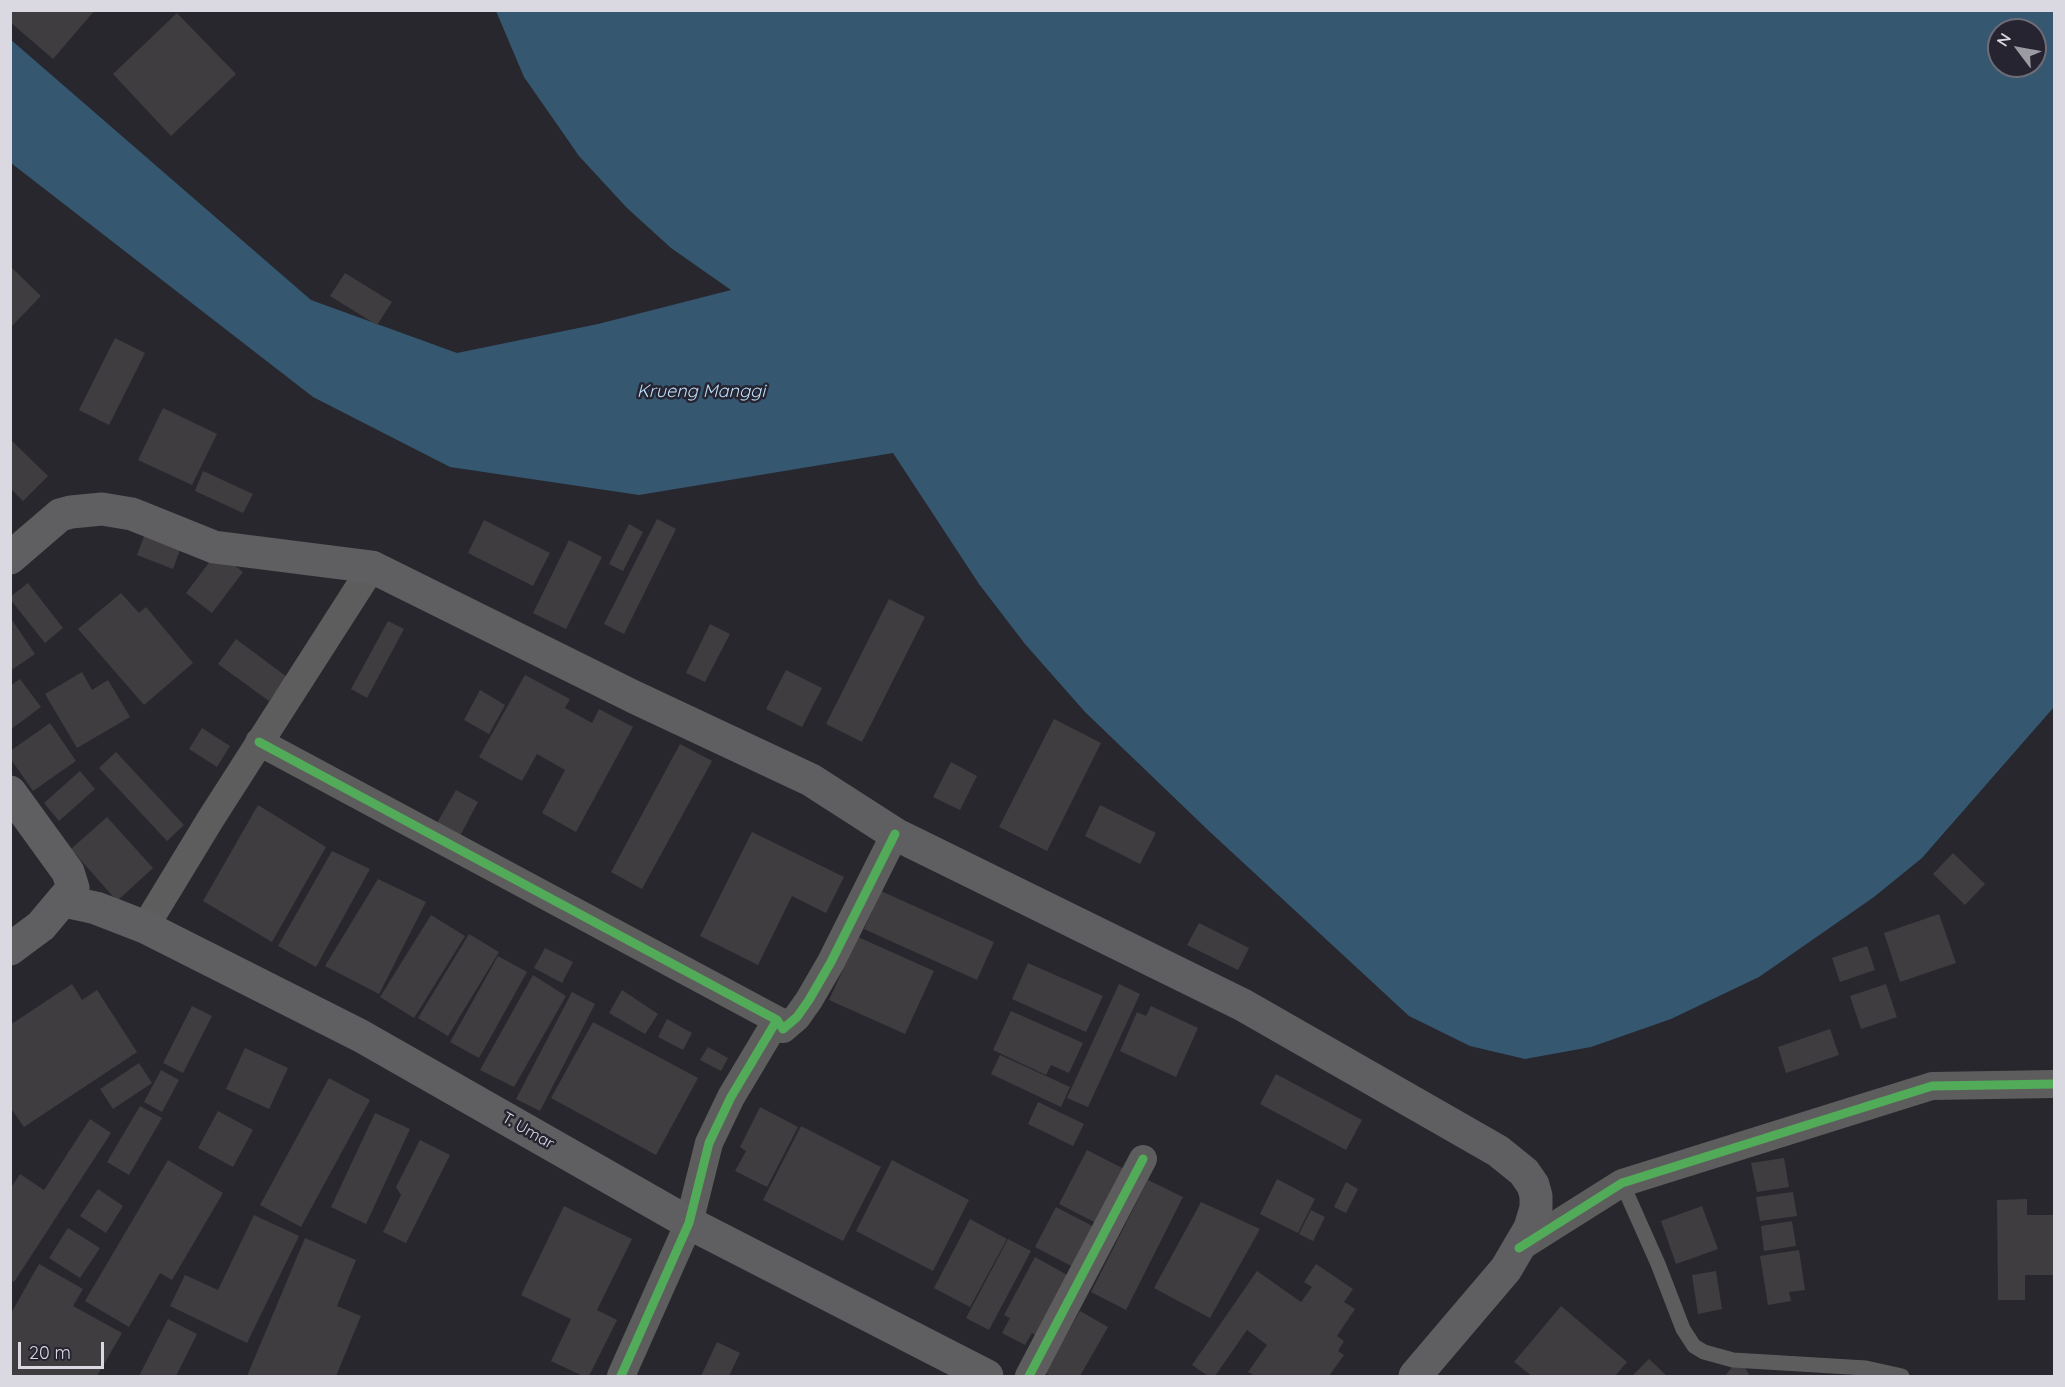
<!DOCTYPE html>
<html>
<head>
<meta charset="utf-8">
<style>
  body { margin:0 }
  #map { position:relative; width:2065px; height:1387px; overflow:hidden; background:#27272d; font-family:Quicksand,sans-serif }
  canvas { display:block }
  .frame { position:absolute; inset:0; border:12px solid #dad9e2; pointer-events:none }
  .north { position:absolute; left:1987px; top:18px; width:60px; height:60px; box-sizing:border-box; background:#252430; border:2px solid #6d6c77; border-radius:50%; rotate:302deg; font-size:16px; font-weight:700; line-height:24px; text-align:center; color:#dad9e2 }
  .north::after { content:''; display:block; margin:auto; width:21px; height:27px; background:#9b9ba3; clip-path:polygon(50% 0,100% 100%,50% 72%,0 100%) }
  .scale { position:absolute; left:18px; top:1342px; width:86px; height:27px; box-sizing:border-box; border:3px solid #dad9e2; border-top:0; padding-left:8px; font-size:18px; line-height:21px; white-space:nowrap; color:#dad9e2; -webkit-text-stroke:4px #252430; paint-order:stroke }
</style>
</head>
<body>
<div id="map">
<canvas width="2065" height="1387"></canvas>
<div class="frame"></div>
<div class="north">N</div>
<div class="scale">20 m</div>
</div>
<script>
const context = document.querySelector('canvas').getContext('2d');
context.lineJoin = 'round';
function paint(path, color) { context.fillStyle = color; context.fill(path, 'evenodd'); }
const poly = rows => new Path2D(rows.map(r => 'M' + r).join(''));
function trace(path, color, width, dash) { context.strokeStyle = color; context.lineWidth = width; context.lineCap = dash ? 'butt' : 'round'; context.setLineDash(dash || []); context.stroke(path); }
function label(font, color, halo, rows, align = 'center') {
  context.font = font + ' Quicksand,sans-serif'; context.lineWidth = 5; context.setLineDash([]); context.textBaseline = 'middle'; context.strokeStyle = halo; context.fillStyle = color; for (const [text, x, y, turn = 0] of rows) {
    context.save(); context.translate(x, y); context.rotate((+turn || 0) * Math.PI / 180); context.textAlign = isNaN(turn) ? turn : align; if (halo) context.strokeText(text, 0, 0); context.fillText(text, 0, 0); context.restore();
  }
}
const water = poly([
  [496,11,2054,11,2054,707,1922,858,1874,897,1759,977,1671,1019,1591,1047,1525,1059,1470,1046,1409,1016,1210,832,1085,712,1025,644,979,584,893,453,639,495,450,467,313,397,11,163,10,39,311,300,457,353,598,324,731,290,671,248,627,208,579,156,524,77],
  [1999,30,2035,30,2035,66,1999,66]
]);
const building = poly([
  [10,10,95,10,53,59,10,22],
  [177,13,236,74,171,136,113,74],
  [12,268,41,296,10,328,10,270],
  [345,273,392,302,377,325,330,296],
  [115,338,145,353,109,425,79,410],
  [163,408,217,434,192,485,138,460],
  [10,439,48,476,23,501,10,488],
  [203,471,253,494,243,513,195,491],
  [657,519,676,529,624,634,604,624],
  [484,520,550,553,533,586,468,553],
  [629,524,643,532,623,571,609,564],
  [145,534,181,547,173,569,137,555],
  [569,540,602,557,566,629,533,613],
  [217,552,243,572,212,613,186,593],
  [28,583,63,628,45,643,10,599,10,597],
  [121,593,139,613,146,607,193,663,144,705,78,629],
  [889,599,925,617,862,742,826,724],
  [10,617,35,654,10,671],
  [388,621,404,629,367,698,351,689],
  [710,624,730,634,705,682,686,673],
  [236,639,287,677,269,701,218,664],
  [786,670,822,688,802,727,766,709],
  [82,672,92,690,108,680,130,717,77,748,45,694],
  [525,675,570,699,565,708,592,723,599,709,633,727,576,832,542,813,565,770,537,754,522,781,479,757],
  [20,679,41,707,10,730,10,686],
  [480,690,505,705,489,734,464,720],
  [1054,719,1101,743,1047,851,999,827],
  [50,723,76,761,33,791,10,758,10,751],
  [202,728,230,746,217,767,189,749],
  [680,744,712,761,642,889,611,872],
  [116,752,184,825,167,841,99,768],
  [951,762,977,776,960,810,933,797],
  [80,771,95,789,59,821,44,803],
  [456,790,478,802,460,836,437,823],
  [258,805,326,847,272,942,203,901],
  [1100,805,1156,833,1140,864,1085,836],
  [107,817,153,868,117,901,71,849],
  [752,832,844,877,826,913,792,896,758,965,700,936],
  [332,851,370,869,316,967,278,946],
  [1953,853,1985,884,1965,905,1933,874],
  [378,879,426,902,379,994,325,966],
  [881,891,994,942,977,980,864,929],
  [1939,914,1956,963,1900,982,1884,933],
  [431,915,465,936,414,1018,380,997],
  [1199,923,1249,948,1238,970,1187,945],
  [469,934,499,952,448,1036,418,1018],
  [858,937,934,971,905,1034,829,1000],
  [1867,946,1875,970,1840,982,1832,958],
  [545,948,573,962,562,983,534,968],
  [498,956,527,972,479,1058,450,1042],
  [1028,963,1103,996,1086,1032,1012,999],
  [533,975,566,996,514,1087,480,1070],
  [72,984,82,1000,97,990,137,1052,24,1127,10,1107,10,1025],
  [1119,984,1140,994,1088,1107,1067,1098],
  [1886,984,1897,1017,1861,1029,1850,996],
  [622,990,658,1014,645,1034,609,1013],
  [572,992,595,1004,540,1111,516,1099],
  [192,1006,212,1016,183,1073,163,1063],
  [1151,1006,1198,1028,1176,1077,1120,1051,1137,1012,1146,1016],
  [1011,1011,1083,1043,1069,1073,1051,1065,1046,1075,993,1050],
  [667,1019,692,1033,683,1050,658,1037],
  [593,1022,698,1078,656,1155,551,1098],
  [1830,1029,1839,1055,1786,1073,1778,1047],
  [708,1047,728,1058,721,1071,700,1060],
  [245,1048,288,1068,269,1109,226,1089],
  [1000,1055,1070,1087,1061,1107,991,1074],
  [139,1063,152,1083,113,1109,100,1089],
  [161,1070,179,1080,162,1112,144,1102],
  [1276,1074,1362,1120,1346,1150,1260,1104],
  [329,1078,370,1100,301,1227,260,1205],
  [1038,1102,1084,1124,1073,1146,1028,1124],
  [140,1106,162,1118,129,1175,107,1162],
  [760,1107,798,1127,767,1187,735,1171,746,1151,740,1147],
  [218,1111,253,1130,233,1167,198,1148],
  [375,1113,410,1129,366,1224,331,1207],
  [90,1119,111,1133,14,1282,10,1280,10,1189,20,1174,44,1190],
  [801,1126,881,1167,843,1241,763,1200],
  [420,1140,450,1155,406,1243,383,1232,401,1195,396,1187],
  [1087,1150,1128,1171,1100,1225,1059,1204],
  [1784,1158,1789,1187,1757,1192,1751,1163],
  [168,1160,223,1193,172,1280,160,1273,129,1327,85,1301],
  [892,1160,969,1200,933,1271,856,1231],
  [1277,1179,1315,1199,1298,1233,1260,1214],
  [1148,1180,1183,1197,1126,1310,1091,1292],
  [1346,1182,1358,1189,1346,1213,1334,1207],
  [98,1189,123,1206,106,1233,80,1216],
  [1793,1192,1797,1216,1760,1221,1756,1197],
  [2027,1199,2027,1215,2054,1215,2054,1275,2025,1275,2025,1300,1998,1300,1997,1200],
  [1201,1202,1260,1229,1210,1318,1154,1288],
  [564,1206,632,1239,597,1310,617,1320,589,1376,583,1376,551,1361,571,1319,521,1295],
  [1702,1206,1718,1249,1676,1264,1661,1221],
  [1056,1207,1098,1229,1077,1269,1035,1247],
  [1311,1210,1325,1217,1313,1241,1299,1234],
  [254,1215,299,1236,247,1343,170,1306,185,1275,218,1290],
  [970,1219,1007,1239,970,1307,934,1288],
  [1792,1221,1796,1246,1764,1251,1761,1226],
  [68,1228,100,1248,80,1278,49,1258],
  [305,1238,356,1260,337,1306,361,1316,336,1376,247,1376],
  [1008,1239,1031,1251,989,1330,966,1318],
  [1799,1250,1805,1290,1789,1292,1791,1301,1768,1305,1760,1256],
  [1035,1257,1069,1276,1037,1336,1032,1333,1025,1345,1002,1333,1010,1318,1004,1315],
  [39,1264,83,1289,73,1306,122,1333,97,1376,10,1376,10,1315],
  [1316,1264,1353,1289,1344,1302,1355,1309,1337,1336,1344,1341,1338,1351,1344,1355,1329,1376,1255,1376,1248,1372,1267,1345,1247,1330,1215,1376,1208,1376,1192,1365,1257,1271,1301,1302,1312,1287,1304,1282],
  [1716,1271,1722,1309,1698,1314,1692,1275],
  [1561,1306,1627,1362,1615,1376,1532,1376,1514,1362],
  [1080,1311,1108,1327,1080,1376,1051,1376,1045,1373],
  [168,1319,197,1334,176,1376,139,1376],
  [717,1342,740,1353,729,1376,701,1376],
  [1649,1359,1667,1376,1632,1376],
  [1732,1367,1745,1368,1750,1376,1725,1376]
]);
const lane = poly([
  [1622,1183,1658,1264,1683,1329,1694,1346,1704,1352,1733,1360,1866,1368,1902,1376]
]);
const street = poly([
  [259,742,777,1020],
  [145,927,210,820,372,567],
  [1519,1248,1622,1183,1932,1086,2054,1084],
  [621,1376,689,1223,709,1143,731,1097,777,1020,783,1029,797,1017,809,1000,831,962,895,834],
  [1029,1376,1143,1159]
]);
const primary = poly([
  [10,558,60,515,71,512,102,509,132,514,214,547,372,567,634,697,811,780,895,834,1243,1005,1498,1151,1524,1172,1533,1185,1536,1196,1536,1208,1530,1228,1506,1269,1415,1376],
  [10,792,68,872,73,888,41,926,10,949],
  [64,901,96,908,145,927,361,1036,689,1223,987,1376]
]);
const cycleway = poly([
  [259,742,777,1020],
  [1519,1248,1622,1183,1932,1086,2054,1084],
  [621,1376,689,1223,709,1143,731,1097,777,1020,783,1029,797,1017,809,1000,831,962,895,834],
  [1029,1376,1143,1159]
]);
const streetNames = [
  ["T. Umar",528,1131,30]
];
const waterNames = [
  ["Krueng Manggi",701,392]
];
paint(water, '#355770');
paint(building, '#403d41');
trace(lane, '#5e5d5e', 15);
trace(street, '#5e5d5e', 28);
trace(primary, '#5f5e60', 33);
trace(cycleway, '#51ab58', 9);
label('16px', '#dad9e2', '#252430', streetNames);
label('italic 18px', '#bbdffb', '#252430', waterNames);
</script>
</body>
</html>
